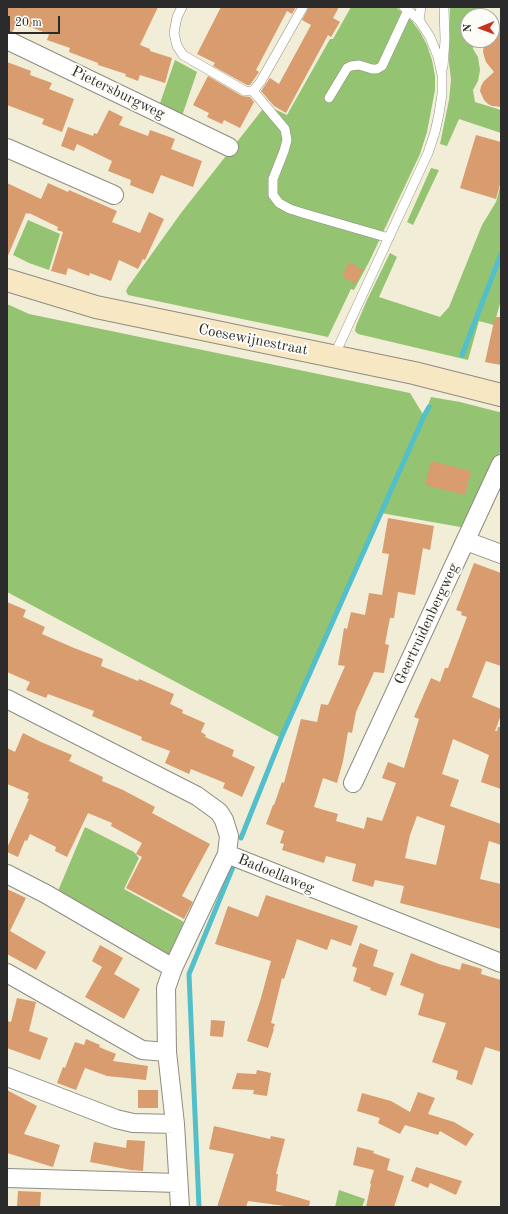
<!DOCTYPE html>
<html>
<head>
<meta charset="utf-8">
<style>
  body { margin:0 }
  #map { position:relative; width:508px; height:1214px; overflow:hidden; background:#f2edd7; font-family:"Old Standard TT",serif }
  canvas { display:block }
  .frame { position:absolute; inset:0; border:8px solid #2b2b2b; pointer-events:none }
  .north { position:absolute; left:460px; top:8px; width:40px; height:40px; box-sizing:border-box; background:#fdfcf7; border:1px solid #a9a8a5; border-radius:50%; rotate:269deg; font-size:11px; font-weight:700; line-height:16px; text-align:center; color:#2b2b2b }
  .north::after { content:''; display:block; margin:auto; width:14px; height:18px; background:#c8321e; clip-path:polygon(50% 0,100% 100%,50% 72%,0 100%) }
  .scale { position:absolute; left:8px; top:16px; width:52px; height:18px; box-sizing:border-box; border:2px solid #2b2b2b; border-top:0; padding-left:5px; font-size:12px; line-height:14px; white-space:nowrap; color:#2b2b2b; -webkit-text-stroke:3px #fdfcf7; paint-order:stroke }
</style>
</head>
<body>
<div id="map">
<canvas width="508" height="1214"></canvas>
<div class="frame"></div>
<div class="north">N</div>
<div class="scale">20 m</div>
</div>
<script>
const context = document.querySelector('canvas').getContext('2d');
context.lineJoin = 'round';
function paint(path, color) { context.fillStyle = color; context.fill(path, 'evenodd'); }
const poly = rows => new Path2D(rows.map(r => 'M' + r).join(''));
function trace(path, color, width, dash) { context.strokeStyle = color; context.lineWidth = width; context.lineCap = dash ? 'butt' : 'round'; context.setLineDash(dash || []); context.stroke(path); }
function label(font, color, halo, rows, align = 'center') {
  context.font = font + ' "Old Standard TT",serif'; context.lineWidth = 4; context.setLineDash([]); context.textBaseline = 'middle'; context.strokeStyle = halo; context.fillStyle = color; for (const [text, x, y, turn = 0] of rows) {
    context.save(); context.translate(x, y); context.rotate((+turn || 0) * Math.PI / 180); context.textAlign = isNaN(turn) ? turn : align; if (halo) context.strokeText(text, 0, 0); context.fillText(text, 0, 0); context.restore();
  }
}
const green = poly([
  [351,7,396,7,412,21,420,32,427,45,432,60,435,76,435,90,427,132,420,154,369,262,354,290,351,289,328,337,128,295,126,291,128,287,181,213,266,105,287,115,330,39,333,39],
  [450,7,481,7,479,16,468,16,468,40,474,40,473,49,478,57,480,70,478,81,473,90,475,102,501,110,501,133,459,119,447,146,440,144,449,100,451,80,449,62],
  [175,60,197,72,182,116,159,106],
  [431,168,439,170,413,225,407,222],
  [501,183,501,300,494,325,479,321,468,360,358,334,355,331,356,326,367,300,390,253,397,257,379,297,440,317,449,307,482,225,496,202],
  [28,220,60,234,49,270,29,263,13,255],
  [7,304,29,314,410,393,424,416,431,397,460,402,499,412,501,412,501,450,466,528,381,513,281,738,7,592],
  [85,827,134,852,139,858,124,889,184,922,167,958,58,891],
  [339,1190,365,1199,362,1207,335,1207]
]);
const stream = poly([
  [462,355,501,254],
  [241,838,281,738,424,416,429,407],
  [199,1207,189,974,233,867]
]);
const building = poly([
  [7,7,158,7,140,45,150,49,150,51,172,58,165,83,140,75,138,81,125,76,126,74,98,65,98,63,69,52,70,48,47,40,49,34,17,22,13,31,7,30],
  [221,7,296,7,292,14,287,11,256,70,259,72,250,85,247,85,213,66,215,63,197,54],
  [309,7,339,7,333,18,340,22,331,37,328,35,286,113,274,106,261,91,270,78,279,84,311,25,302,20],
  [501,30,501,107,492,106,488,104,484,100,480,91,481,86,484,81,494,72,486,62,484,56,483,51,484,44,487,40,492,40,492,35],
  [7,62,31,71,30,75,52,83,49,89,74,99,62,132,42,124,44,119,7,105],
  [208,76,242,96,250,97,254,102,240,128,224,120,222,124,207,117,209,113,193,105],
  [109,110,123,117,119,125,148,136,150,130,175,139,171,149,202,161,193,187,161,175,153,194,130,185,131,180,108,171,112,161,77,144,74,151,61,146,68,127,93,136,94,133,97,134],
  [476,135,501,142,501,181,496,199,460,188],
  [7,183,41,199,48,183,68,192,69,190,117,211,112,222,140,233,149,212,164,219,145,260,143,259,138,269,119,260,111,281,90,273,89,276,68,268,66,275,51,271,63,232,57,230,58,227,29,213,29,214,26,213,7,258],
  [349,262,363,270,355,284,342,276],
  [495,317,501,317,501,365,485,362],
  [431,461,471,471,465,495,425,485],
  [388,518,434,526,430,550,423,548,415,595,398,592,394,618,390,618,385,644,389,645,384,673,374,672,356,712,352,733,348,732,343,761,337,783,323,778,314,807,338,814,336,821,364,829,367,817,382,821,396,783,382,778,388,762,404,768,419,719,414,717,431,678,440,682,445,668,448,668,467,617,461,615,462,612,456,610,474,563,501,573,501,666,486,661,472,697,501,709,501,715,495,731,497,731,498,727,501,727,501,789,481,782,489,755,453,739,442,774,459,780,450,806,501,824,501,845,489,841,480,879,501,884,501,929,400,903,404,886,375,880,373,887,352,881,356,864,326,856,324,863,282,850,284,844,280,843,284,831,266,824,273,805,274,805,282,782,284,783,301,719,317,722,321,704,328,705,345,666,338,665,344,628,347,629,351,612,365,615,369,593,382,595,389,554,382,553],
  [417,816,445,826,436,865,405,858,410,835],
  [7,602,26,610,23,617,45,627,42,634,74,648,103,659,101,666,138,681,139,679,174,694,170,704,183,710,182,713,205,723,201,732,206,735,205,737,234,750,232,756,255,767,242,797,223,788,225,783,191,769,189,774,165,763,170,751,141,740,142,737,92,716,94,711,48,694,46,698,26,690,30,682,7,672],
  [23,733,41,742,72,755,69,761,103,777,102,781,123,790,155,807,152,813,210,844,182,896,193,902,184,919,126,888,142,857,136,854,142,843,111,826,112,823,88,813,67,857,55,851,56,847,30,834,27,841,25,840,18,857,7,852,7,848,29,799,27,798,29,793,7,784,7,748,15,752],
  [7,889,26,898,10,931,46,952,36,970,7,954],
  [266,895,358,926,351,946,331,939,327,950,297,939,284,979,282,978,271,1023,275,1024,273,1029,274,1029,268,1048,247,1041,261,998,271,961,215,944,228,906,258,917],
  [360,943,378,950,373,966,394,973,386,996,370,990,371,988,353,981,357,968,352,966],
  [100,945,123,958,114,974,140,989,124,1019,85,997,102,967,92,961],
  [411,953,439,964,460,970,462,963,482,969,481,974,501,980,501,1052,485,1047,472,1085,456,1079,458,1071,432,1062,446,1023,418,1015,424,994,400,985],
  [17,998,36,1002,29,1031,48,1038,40,1060,7,1048,7,1021,11,1022],
  [211,1020,225,1021,223,1037,210,1036],
  [86,1039,100,1045,99,1047,116,1054,113,1061,148,1066,146,1080,107,1076,85,1068,76,1090,57,1083,63,1067,65,1068,75,1042,84,1045],
  [257,1070,271,1073,267,1096,253,1094,254,1090,232,1089,237,1073,256,1074],
  [7,1090,37,1106,24,1134,60,1145,53,1167,7,1153],
  [138,1090,158,1090,158,1108,138,1108],
  [418,1092,435,1098,428,1114,454,1122,474,1134,466,1146,440,1131,438,1135,405,1125,400,1134,378,1123,380,1118,357,1111,362,1093,391,1101,410,1112],
  [214,1126,270,1139,271,1136,285,1139,276,1174,278,1174,276,1191,310,1201,309,1207,292,1207,248,1201,246,1207,217,1207,234,1154,209,1149],
  [127,1140,145,1141,143,1171,131,1170,90,1162,94,1142,126,1148],
  [357,1147,374,1151,373,1153,390,1159,387,1170,404,1176,394,1207,366,1207,371,1184,370,1183,374,1170,353,1165],
  [416,1167,462,1181,456,1195,430,1183,428,1188,411,1181],
  [18,1191,41,1192,40,1207,17,1207]
]);
const lane = poly([
  [182,7,177,17,174,33,177,46,183,55,245,91,253,91,261,81,303,7],
  [419,20,421,7],
  [443,67,445,40,444,7],
  [253,91,285,129,287,140,284,151,273,179,273,195,279,203,290,209,306,214,389,238],
  [329,98,347,68,351,66,359,65,372,69,377,69,382,66,408,10],
  [334,356,428,153,435,132,439,114,442,94,442,75,438,57,430,37,419,20,404,7]
]);
const street = poly([
  [7,40,229,147],
  [7,148,114,195],
  [466,541,501,554],
  [7,699,197,796,219,812,224,820,229,836,227,854,501,963],
  [353,783,501,464],
  [7,874,46,894,173,968],
  [7,973,142,1050,167,1052],
  [7,1077,116,1119,133,1123,175,1124],
  [7,1178,178,1183],
  [180,1207,175,1124,167,1052,166,988,173,968,227,854]
]);
const secondary = poly([
  [7,280,96,307,414,373,501,395]
]);
const streetNames = [
  ["Pietersburgweg",118,93,26],
  ["Coesewijnestraat",253,340,11],
  ["Geertruidenbergweg",427,624,-65],
  ["Badoellaweg",276,874,22]
];
paint(green, '#94c372');
trace(stream, '#52bfca', 5);
paint(building, '#d89c6f');
trace(lane, '#8e8c81', 10);
trace(street, '#8e8c81', 20);
trace(secondary, '#8e8c81', 24);
trace(lane, '#fff', 9);
trace(street, '#fff', 18);
trace(secondary, '#f8e7c3', 22);
label('15px', '#2b2b2b', '#fdfcf7', streetNames);
</script>
</body>
</html>
